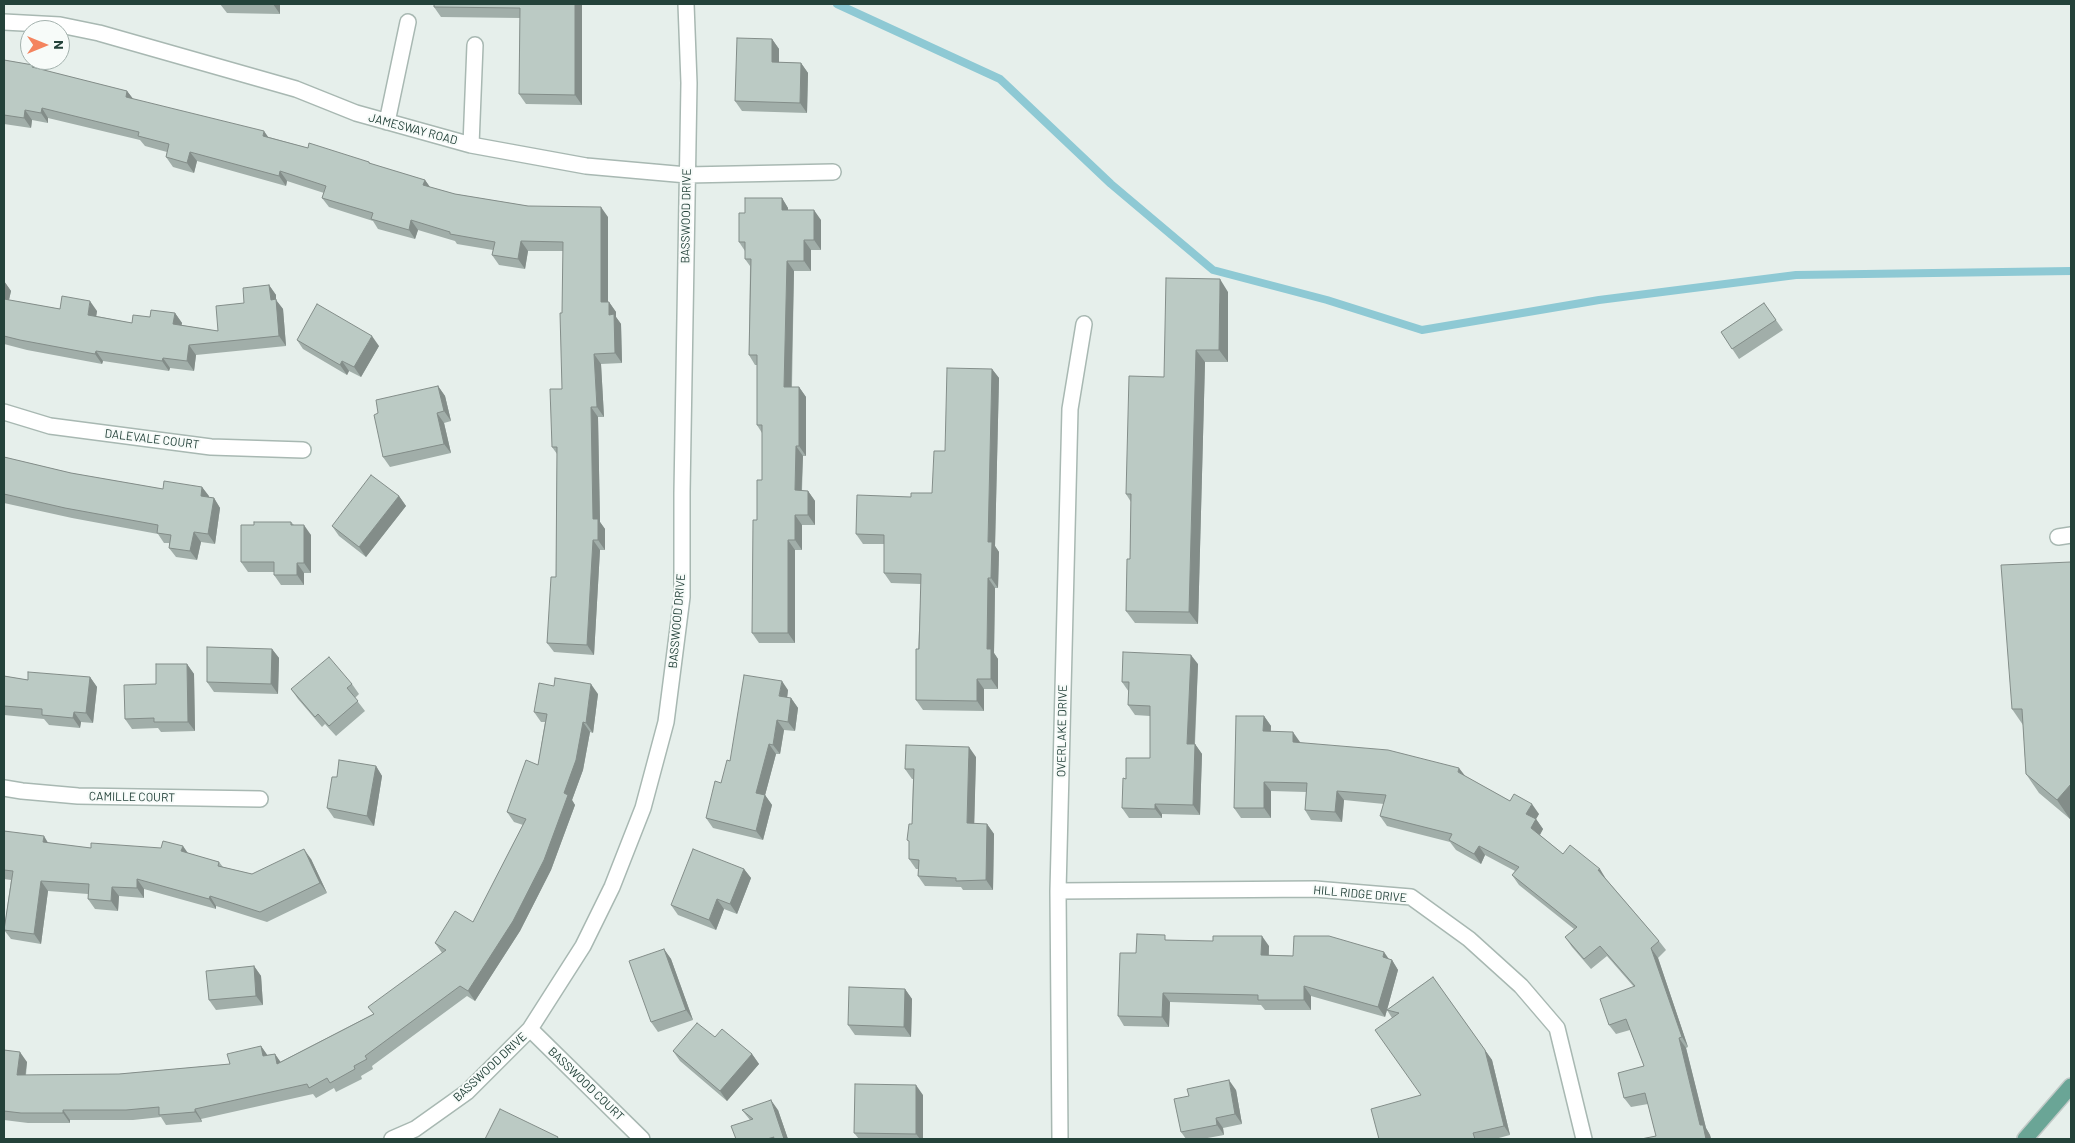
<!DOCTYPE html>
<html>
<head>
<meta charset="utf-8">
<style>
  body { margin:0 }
  #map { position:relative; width:2075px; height:1143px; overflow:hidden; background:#e6efeb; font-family:Barlow,sans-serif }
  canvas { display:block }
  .frame { position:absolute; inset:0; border:5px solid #24423a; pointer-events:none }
  .north { position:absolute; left:20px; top:20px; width:50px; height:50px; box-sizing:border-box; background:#f7fbf9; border:1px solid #a3b1ad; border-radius:50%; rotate:90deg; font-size:14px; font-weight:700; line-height:20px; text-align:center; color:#24423a }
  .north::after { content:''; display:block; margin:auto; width:18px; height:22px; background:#f4845f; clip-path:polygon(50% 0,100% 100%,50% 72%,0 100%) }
</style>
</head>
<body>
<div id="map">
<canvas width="2075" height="1143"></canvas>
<div class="frame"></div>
<div class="north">N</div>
</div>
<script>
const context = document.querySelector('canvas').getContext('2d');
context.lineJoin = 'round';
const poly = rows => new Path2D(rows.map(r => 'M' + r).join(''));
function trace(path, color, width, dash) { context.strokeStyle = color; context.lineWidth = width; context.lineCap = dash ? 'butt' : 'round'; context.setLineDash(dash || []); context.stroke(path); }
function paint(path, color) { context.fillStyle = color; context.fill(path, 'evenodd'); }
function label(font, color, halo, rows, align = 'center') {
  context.font = font + ' Barlow,sans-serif'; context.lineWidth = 4; context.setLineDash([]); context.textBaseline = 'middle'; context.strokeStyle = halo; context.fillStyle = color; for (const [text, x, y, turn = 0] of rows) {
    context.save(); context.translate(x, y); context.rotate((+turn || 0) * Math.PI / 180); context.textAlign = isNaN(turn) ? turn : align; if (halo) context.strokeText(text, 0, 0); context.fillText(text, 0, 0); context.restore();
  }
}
const stream = poly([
  [837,4,1000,79,1111,184,1213,270,1327,300,1422,330,1599,300,1796,275,2071,271]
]);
const minor = poly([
  [4,22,60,25,99,33,296,89,356,113,471,145,586,166,687,175,833,172],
  [387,122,408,22],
  [471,145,475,45],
  [4,412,50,426,211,447,303,450],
  [2058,537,2071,535],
  [4,788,22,791,78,796,260,799],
  [1058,891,1315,889,1411,897,1469,939,1521,986,1557,1028,1584,1139],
  [530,1029,642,1139],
  [392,1139,415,1129,467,1092,530,1029,583,946,612,887,643,808,666,722,682,597,682,492,689,83,686,4],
  [1060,1139,1058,891,1070,409,1084,324]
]);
const major = poly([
  [2025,1139,2071,1086]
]);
const wall = poly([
  [220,4,280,4,280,14,227,13],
  [582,4,582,105,526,104,519,94,520,18,441,17,434,7],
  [772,39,779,49,779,62,801,63,808,73,807,113,742,111,735,101],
  [4,60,33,65,35,68,127,91,133,99,308,148,369,162,371,164,425,180,430,187,455,194,528,206,608,217,608,302,609,302,616,312,616,317,621,324,622,363,601,364,604,417,598,417,600,522,605,529,605,550,600,550,594,655,554,652,547,643,556,577,557,454,552,447,562,389,563,251,528,251,525,269,499,265,492,255,493,250,457,244,455,241,418,230,415,239,378,229,373,221,329,207,322,198,324,193,287,181,286,186,197,161,194,173,173,167,166,157,167,152,145,146,140,140,48,118,48,123,32,120,31,128,4,124],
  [782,198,788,208,788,210,821,220,821,250,811,250,811,271,794,271,792,387,799,387,806,397,806,456,803,456,802,491,808,491,815,501,815,525,802,525,802,550,795,550,795,643,759,643,752,633,757,520,762,480,762,433,757,425,757,365,755,365,749,355,750,266,745,259,745,251,739,242,745,213],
  [4,281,11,291,9,300,60,309,97,311,96,316,132,323,150,317,175,313,182,323,181,325,218,331,244,303,269,285,276,295,276,300,283,309,286,346,196,355,194,371,170,368,169,371,103,361,102,364,27,350,4,344],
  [1228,292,1228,362,1205,362,1198,624,1135,623,1126,611,1130,559,1131,502,1126,494,1164,377],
  [1764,303,1783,330,1739,359,1721,332],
  [297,340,379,346,361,377,349,371,347,375,303,349],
  [992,369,999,378,995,546,999,552,998,588,995,588,994,653,998,659,998,689,984,689,984,711,923,710,916,700,921,584,891,583,884,573,884,544,863,544,856,534,911,497,932,493,945,451],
  [438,386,445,396,451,421,444,423,451,453,390,467,383,457,378,413],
  [4,457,71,473,163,489,202,487,209,497,214,498,220,508,215,544,201,542,197,560,176,557,169,548,169,543,164,543,158,534,72,518,4,503],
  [399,496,406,506,366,557,339,536,332,526],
  [291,522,294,525,311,535,311,573,304,573,304,585,281,585,274,575,274,572,248,572,241,562,254,525],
  [2071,562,2070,819,2039,793,2026,774,2023,725,2012,709],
  [272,649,279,658,278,694,214,692,207,682],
  [187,664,194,674,195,731,161,732,158,728,132,729,125,719,156,684],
  [1198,664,1195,744,1202,754,1200,815,1162,814,1162,818,1129,818,1122,808,1126,779,1150,758,1150,716,1135,715,1128,705,1129,692,1122,682],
  [4,676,28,680,90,677,97,687,93,723,81,722,80,728,49,725,44,719,4,715],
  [352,684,359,694,355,698,365,711,336,736,325,724,322,727,298,699,291,689],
  [788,690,787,698,791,698,798,708,795,731,784,730,780,754,776,754,765,795,772,805,763,840,713,828,706,818,730,761],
  [598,694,593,733,590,732,583,770,572,800,575,805,551,870,520,931,475,1001,467,996,372,1066,373,1069,361,1076,362,1079,336,1092,334,1088,316,1098,313,1094,201,1119,202,1122,166,1125,161,1117,133,1120,70,1120,70,1123,28,1123,4,1120,4,1050,27,1062,26,1075,119,1074,230,1064,261,1046,267,1055,275,1054,280,1062,373,1014,442,953,435,943,473,922,523,825,514,822,507,812,538,765,545,722,541,722,534,712],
  [1264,716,1271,726,1271,732,1300,743,1465,776,1510,801,1539,814,1536,819,1543,829,1540,835,1563,854,1606,879,1659,941,1666,950,1658,958,1688,1047,1686,1048,1706,1128,1710,1135,1711,1139,1641,1139,1656,1136,1648,1104,1631,1107,1624,1098,1644,1066,1630,1030,1616,1034,1609,1025,1634,987,1607,956,1591,969,1572,947,1565,937,1574,929,1519,885,1512,875,1515,871,1485,855,1481,864,1456,850,1450,842,1387,826,1380,816,1384,804,1344,800,1342,822,1311,820,1305,810,1306,792,1271,791,1271,818,1241,818,1234,808],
  [976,757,974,824,987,824,994,834,993,890,963,890,961,887,925,886,918,876,918,869,916,869,909,859,912,824,913,779,912,779,905,769],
  [376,766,382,776,374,826,334,818,327,808,337,777],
  [4,831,48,843,91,848,187,853,219,862,223,867,252,874,311,859,327,893,267,922,216,906,216,909,144,889,144,898,119,896,118,911,95,909,88,899,88,894,48,891,41,944,11,939,4,930,11,880,4,879],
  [744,869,751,878,737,914,724,909,716,930,678,915,671,905],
  [1168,940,1269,946,1269,955,1389,959,1392,960,1398,970,1387,1010,1433,977,1492,1060,1510,1135,1495,1139,1379,1139,1421,1095,1392,1018,1387,1010,1385,1017,1311,996,1311,1010,1265,1010,1261,1005,1170,1002,1169,1027,1124,1026,1118,1016,1136,953],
  [664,949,671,959,693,1020,658,1032,651,1022],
  [254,966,261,976,263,1005,216,1010,209,1000],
  [905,989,912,999,911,1037,855,1035,848,1025],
  [715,1037,752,1054,759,1064,727,1101,680,1061,673,1051],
  [1236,1090,1242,1124,1223,1128,1224,1135,1202,1139,1186,1139,1181,1132],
  [923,1095,923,1139,859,1139,854,1133],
  [742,1110,778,1110,788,1139,736,1139,750,1120]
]);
const shadedWall = poly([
  [273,4,280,4,280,14],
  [575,4,582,4,582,105,575,95],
  [772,39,779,49,779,72,772,62],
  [801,63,808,73,807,113,800,103],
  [127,91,134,100,126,97],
  [42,108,48,118,48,123,41,113],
  [25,110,32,120,31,128,24,118],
  [264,131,271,141,263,136],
  [190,152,197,161,194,173,187,163],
  [280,171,287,181,286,186,279,176],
  [425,180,432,190,423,185],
  [782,198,788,208,788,219,782,210],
  [601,207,608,217,608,312,601,302],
  [814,210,821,220,821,250,814,240],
  [411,220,418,230,415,239,409,230],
  [804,240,811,250,811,271,804,261],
  [521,241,528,251,525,269,518,259],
  [787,261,794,271,791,397,784,387],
  [1220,279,1228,292,1228,362,1219,350],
  [4,281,11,291,7,308,4,303],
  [269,285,276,295,276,300,283,309,286,346,279,336,271,300],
  [90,301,97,311,95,325,88,315],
  [609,302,616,312,616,317,621,324,622,363,615,353,609,315],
  [175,313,182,323,180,334,173,324],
  [372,336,379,346,361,377,354,367],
  [189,345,196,355,194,371,187,361],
  [1196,350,1205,362,1198,624,1189,612],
  [96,351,103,361,102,364,95,354],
  [594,354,601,364,604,417,597,407],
  [163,358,170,368,169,371,162,361],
  [342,361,349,371,347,375,340,365],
  [992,369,999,378,995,546,999,552,998,588,991,578,988,542],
  [438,386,445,396,451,421,444,411],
  [799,387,806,397,806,456,799,446],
  [591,407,598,417,600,522,605,529,605,550,598,540,593,519],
  [437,413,444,423,451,453,444,444],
  [796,446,803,456,801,500,795,490],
  [202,487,209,496,207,506,201,496],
  [808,491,815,501,815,525,808,515],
  [399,496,406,506,366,557,359,547],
  [214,498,220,508,215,544,208,534],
  [795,515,802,525,802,550,795,540],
  [304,525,311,535,311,573,304,563],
  [194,532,201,542,197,560,190,551],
  [593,540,600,550,594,655,587,645],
  [788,540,795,550,795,643,788,633],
  [297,563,304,573,304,585,297,575],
  [988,578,995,588,994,653,998,659,998,689,991,679,987,649],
  [272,649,279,658,278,694,271,684],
  [1191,655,1198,664,1194,754,1187,744],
  [187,664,194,674,195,731,188,722],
  [90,677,97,687,93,723,86,713],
  [977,679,984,689,984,711,977,701],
  [782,681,788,690,786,706,779,696],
  [591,684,598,694,593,733,586,723],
  [791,698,798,708,795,731,788,722],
  [74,712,81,722,80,728,73,718],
  [1264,716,1271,726,1270,741,1263,731],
  [777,720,784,730,780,754,773,745],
  [583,722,590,732,583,770,572,800,575,805,551,870,520,931,475,1001,468,991,564,793],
  [1293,732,1300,742,1300,752,1293,742],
  [769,744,776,754,763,803,756,793],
  [1195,744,1202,754,1200,815,1193,805],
  [969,747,976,757,974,833,967,823],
  [376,766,382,776,374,826,367,816],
  [1459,768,1466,777,1458,772],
  [1264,782,1271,791,1271,818,1264,808],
  [2071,784,2071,818,2070,819,2057,800],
  [1337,791,1344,800,1342,822,1335,812],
  [765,795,772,805,763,840,756,831],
  [1155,804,1162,814,1162,818,1155,809],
  [1532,804,1539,814,1536,819,1543,829,1538,838,1531,828,1526,814],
  [987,824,994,834,993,890,986,880],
  [44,836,50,846,43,842],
  [183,846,190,856,181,851],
  [1479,846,1485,855,1481,864,1474,854],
  [304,849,311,859,327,893,320,883],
  [744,869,751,878,737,914,730,904],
  [1600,869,1606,879,1605,880,1598,870],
  [137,879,144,889,144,898,137,888],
  [41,881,48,891,41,944,34,934],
  [112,887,119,896,118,911,111,901],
  [210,896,216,906,216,909,209,899],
  [717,899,724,909,716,930,709,920],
  [1262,936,1269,946,1268,965,1261,955],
  [1651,948,1658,958,1688,1047,1682,1037],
  [664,949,671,959,693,1020,686,1010],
  [1384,952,1391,962,1392,960,1398,970,1385,1017,1378,1007,1383,957],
  [254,966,261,976,263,1005,256,996],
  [1304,986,1311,996,1311,1010,1304,1000],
  [905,989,912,999,911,1037,904,1027],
  [1163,993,1170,1002,1169,1027,1162,1017],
  [1679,1038,1686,1048,1706,1128,1710,1135,1711,1139,1706,1139,1700,1125],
  [261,1046,268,1056,263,1056],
  [1485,1050,1492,1060,1510,1135,1504,1126],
  [20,1052,27,1062,24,1085,17,1075],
  [275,1054,282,1064,277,1064],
  [752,1054,759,1064,727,1101,720,1091],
  [1229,1080,1236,1090,1242,1124,1235,1114],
  [916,1085,923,1095,923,1139,920,1139,916,1134],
  [771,1100,778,1110,788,1139,784,1139],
  [195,1109,201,1119,202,1122,195,1112],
  [63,1110,70,1120,70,1123,63,1113],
  [1216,1118,1223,1128,1224,1135,1217,1125]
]);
const building = poly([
  [434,4,575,4,575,95,519,94,520,8,434,7,434,4],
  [737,38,772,39,772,62,801,63,800,103,735,101,737,38],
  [4,60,33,65,32,67,127,91,126,97,264,131,263,136,308,148,309,143,369,162,369,163,425,180,423,185,455,194,528,206,601,207,601,302,609,302,609,315,614,314,615,353,594,354,597,407,591,407,593,519,598,519,598,540,593,540,587,645,547,643,551,577,556,577,557,447,552,447,550,389,562,389,560,313,562,313,563,242,521,241,518,259,492,255,495,242,450,234,450,232,411,220,409,230,371,219,373,213,322,198,326,186,280,171,279,176,190,152,187,163,166,157,169,144,138,136,139,132,42,108,41,113,25,110,24,118,4,115,4,60],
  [745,198,782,198,782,210,814,210,814,240,804,240,804,261,787,261,784,387,799,387,799,446,796,446,795,490,808,491,808,515,795,515,795,540,788,540,788,633,752,633,753,520,757,520,757,480,762,480,762,425,757,425,757,355,749,355,751,259,745,259,745,242,739,242,739,213,745,213,745,198],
  [1166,278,1220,279,1219,350,1196,350,1189,612,1126,611,1127,559,1130,559,1131,494,1126,494,1129,376,1164,377,1166,278],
  [269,285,271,300,276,299,279,336,189,345,187,361,163,358,162,361,96,351,95,354,20,340,4,336,4,299,60,309,62,296,90,301,88,315,132,323,133,315,150,317,151,310,175,313,173,324,218,331,216,306,244,303,243,288,269,285],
  [1764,303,1776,320,1732,349,1721,332,1764,303],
  [317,304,372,336,354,367,342,361,340,365,297,340,317,304],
  [947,368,992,369,988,542,992,542,991,578,988,578,987,649,991,649,991,679,977,679,977,701,916,700,916,649,919,649,921,574,884,573,884,535,856,534,857,495,911,497,911,493,932,493,934,451,945,451,947,368],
  [438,386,444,411,437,413,444,444,383,457,374,415,378,413,376,400,438,386],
  [4,457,71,473,163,489,164,481,202,487,201,496,214,498,208,534,194,532,190,551,169,548,171,535,157,533,158,525,65,508,4,494,4,457],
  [371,475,399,496,359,547,332,526,371,475],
  [254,522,291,522,291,525,304,525,304,563,297,563,297,575,274,575,274,562,241,562,241,525,254,525,254,522],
  [2071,562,2071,784,2057,800,2026,774,2022,709,2012,709,2001,565,2071,562],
  [207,647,272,649,271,684,207,682,207,647],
  [1123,652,1191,655,1187,744,1195,744,1193,805,1155,804,1155,809,1122,808,1123,778,1126,779,1126,758,1150,758,1150,706,1128,705,1129,682,1122,682,1123,652],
  [329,657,352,684,347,688,358,701,329,726,318,714,315,717,291,689,329,657],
  [156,664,187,664,188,722,154,722,154,718,125,719,124,685,156,684,156,664],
  [28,672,90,677,86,713,74,712,73,718,42,715,42,709,4,706,4,676,28,680,28,672],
  [744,675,782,681,779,696,791,698,788,722,777,720,773,745,769,744,756,793,765,795,756,831,706,818,715,781,721,783,727,760,730,761,744,675],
  [555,678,591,684,586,723,583,722,576,760,564,793,568,795,544,860,513,921,468,991,460,986,365,1056,367,1059,354,1066,355,1069,330,1083,327,1078,309,1088,307,1084,195,1109,195,1112,159,1115,159,1107,126,1110,63,1110,63,1113,21,1113,4,1111,4,1050,20,1052,17,1075,119,1074,230,1064,227,1054,261,1046,263,1056,275,1054,277,1064,374,1014,368,1007,446,950,435,943,455,911,473,922,526,819,507,812,526,760,538,765,547,714,534,712,539,683,554,686,555,678],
  [1236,716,1264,716,1263,731,1293,732,1293,742,1388,750,1459,768,1458,772,1510,801,1514,794,1532,804,1526,814,1536,819,1531,828,1563,854,1570,845,1600,869,1598,870,1659,941,1651,948,1682,1037,1679,1038,1700,1125,1703,1125,1706,1139,1641,1139,1656,1136,1645,1093,1624,1098,1618,1073,1644,1066,1626,1019,1609,1025,1600,999,1635,986,1600,946,1584,959,1565,937,1577,927,1512,875,1519,867,1479,846,1474,854,1449,840,1452,834,1380,816,1386,795,1337,791,1335,812,1305,810,1307,783,1264,782,1264,808,1234,808,1236,716],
  [906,745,969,747,967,823,987,824,986,880,956,881,956,878,918,876,919,860,909,859,909,841,907,840,909,824,912,824,914,769,905,769,906,745],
  [339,760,376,766,367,816,327,808,332,777,337,777,339,760],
  [4,831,44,836,43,842,91,848,91,843,161,848,163,841,183,846,181,851,219,862,218,866,252,874,304,849,320,883,260,912,210,896,209,899,137,879,137,888,112,887,111,901,88,899,89,884,41,881,34,934,4,930,13,871,4,870,4,831],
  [693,849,744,869,730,904,717,899,709,920,671,905,693,849],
  [1137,934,1165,935,1165,940,1213,941,1213,936,1262,936,1261,955,1293,956,1294,936,1329,936,1384,952,1383,957,1392,960,1378,1007,1304,986,1304,1000,1258,1000,1258,995,1163,993,1162,1017,1118,1016,1120,953,1136,953,1137,934],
  [664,949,686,1010,651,1022,629,961,664,949],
  [254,966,256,996,209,1000,206,971,254,966],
  [1433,977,1485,1050,1504,1126,1473,1133,1475,1139,1379,1139,1371,1109,1421,1095,1375,1030,1399,1013,1387,1010,1433,977],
  [849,987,905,989,904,1027,848,1025,849,987],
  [697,1023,715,1037,722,1029,752,1054,720,1091,673,1051,697,1023],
  [1229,1080,1235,1114,1216,1118,1217,1125,1181,1132,1174,1099,1189,1096,1187,1089,1229,1080],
  [855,1084,916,1085,916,1134,854,1133,855,1084],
  [771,1100,784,1139,773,1139,774,1137,767,1139,736,1139,731,1126,753,1119,742,1110,771,1100],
  [500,1109,558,1137,557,1139,485,1139,500,1109]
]);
const streetNames = [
  ["JAMESWAY ROAD",413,129,15],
  ["BASSWOOD DRIVE",686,216,-89],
  ["DALEVALE COURT",152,439,7],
  ["BASSWOOD DRIVE",677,621,-85],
  ["OVERLAKE DRIVE",1062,731,-89],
  ["CAMILLE COURT",132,797,1],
  ["HILL RIDGE DRIVE",1360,894,5],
  ["BASSWOOD DRIVE",490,1067,-43],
  ["BASSWOOD COURT",586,1084,44]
];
trace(stream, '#8ec9d4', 8);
trace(minor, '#a8b8b2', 18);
trace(major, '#c2cac8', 18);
trace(minor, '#fff', 15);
trace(major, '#6aa596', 15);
paint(wall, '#a1aea9');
paint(shadedWall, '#838d89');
paint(building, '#bbcac4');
trace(building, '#838d89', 1);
label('12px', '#24423a', '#f7fbf9', streetNames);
</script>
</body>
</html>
